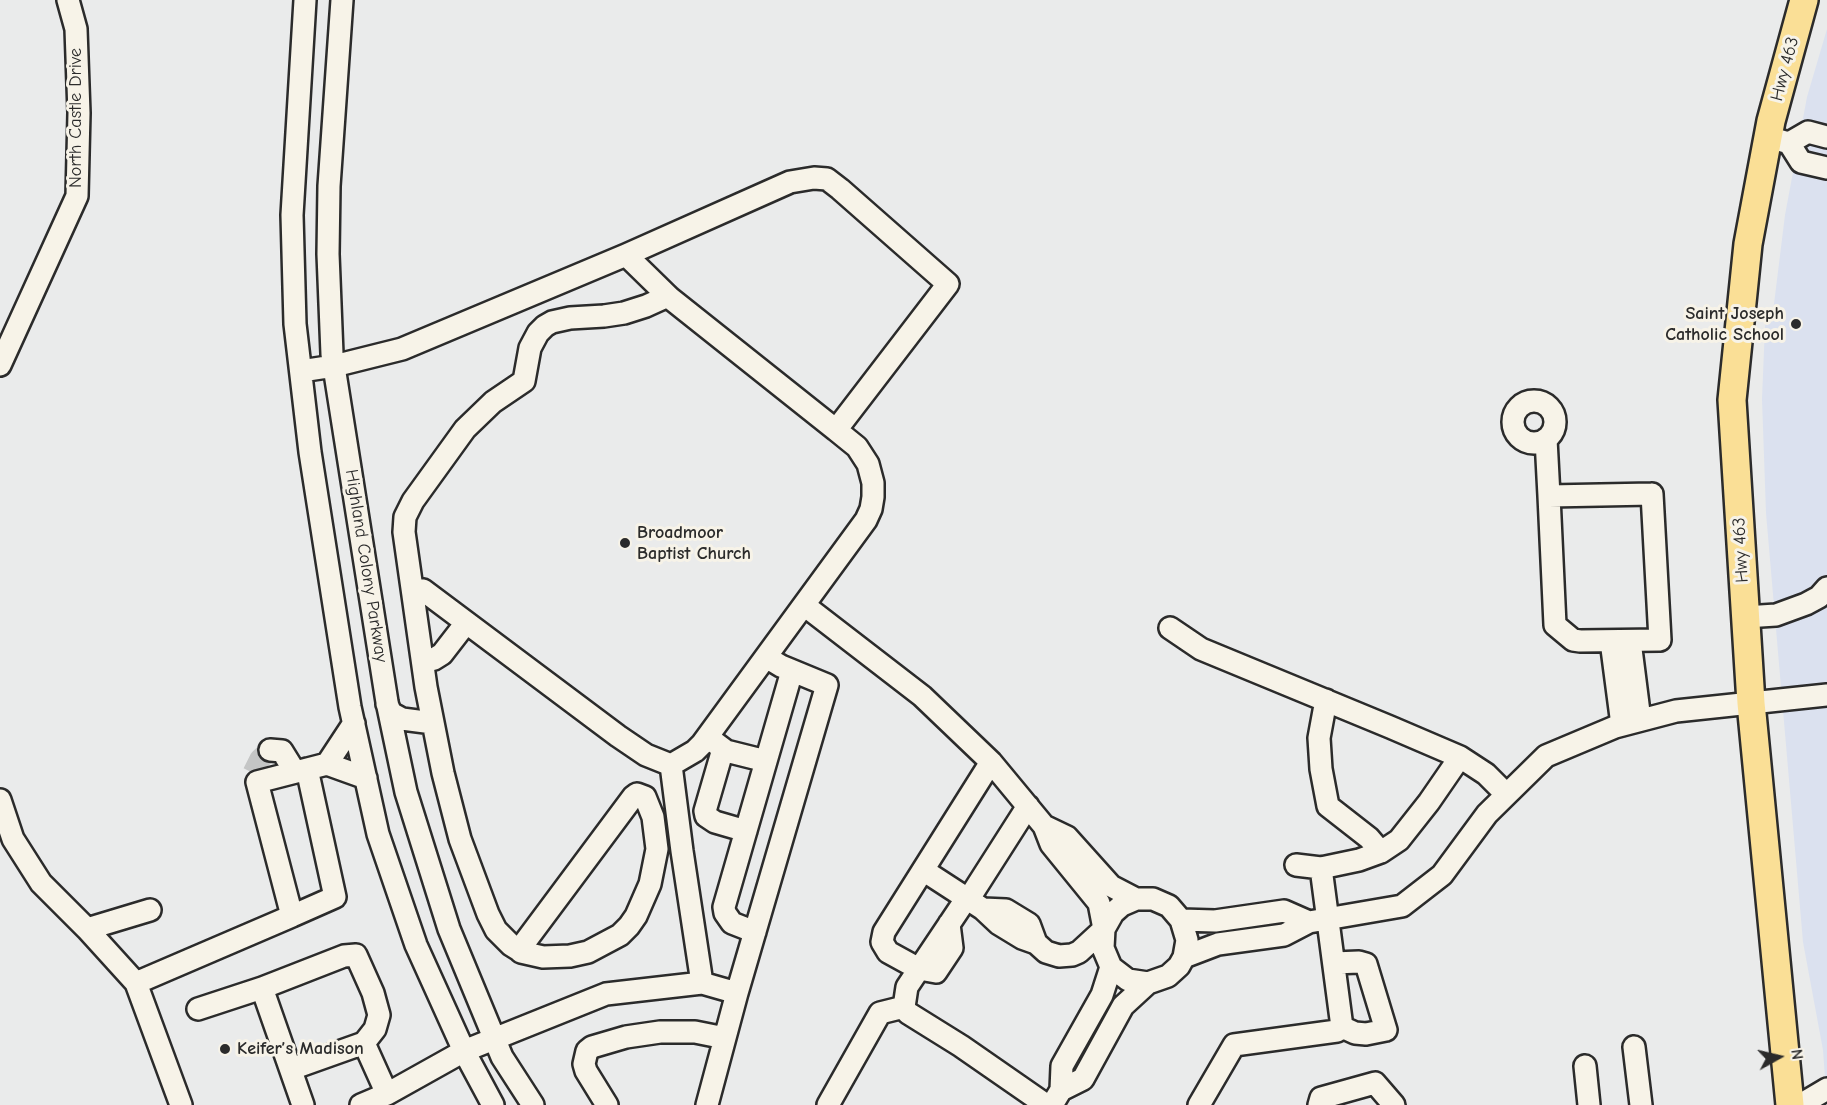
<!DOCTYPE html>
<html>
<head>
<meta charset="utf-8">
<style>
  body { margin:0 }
  #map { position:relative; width:1827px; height:1105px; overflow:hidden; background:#eaebeb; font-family:"Comic Neue",sans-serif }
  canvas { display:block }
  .north { position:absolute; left:1749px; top:1027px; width:60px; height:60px; -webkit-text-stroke:4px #f7f3e8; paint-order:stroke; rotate:82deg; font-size:16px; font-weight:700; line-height:24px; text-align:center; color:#2b2b2b }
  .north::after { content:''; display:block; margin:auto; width:21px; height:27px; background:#2b2b2b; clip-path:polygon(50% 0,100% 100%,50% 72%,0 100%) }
</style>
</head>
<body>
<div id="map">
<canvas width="1827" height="1105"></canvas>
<div class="north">N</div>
</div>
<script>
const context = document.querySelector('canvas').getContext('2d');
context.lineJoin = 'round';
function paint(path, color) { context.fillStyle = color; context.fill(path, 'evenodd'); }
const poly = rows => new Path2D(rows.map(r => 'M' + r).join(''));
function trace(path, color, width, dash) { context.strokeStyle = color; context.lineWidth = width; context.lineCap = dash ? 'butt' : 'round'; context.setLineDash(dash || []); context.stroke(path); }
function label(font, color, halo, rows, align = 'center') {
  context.font = font + ' "Comic Neue",sans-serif'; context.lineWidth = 6; context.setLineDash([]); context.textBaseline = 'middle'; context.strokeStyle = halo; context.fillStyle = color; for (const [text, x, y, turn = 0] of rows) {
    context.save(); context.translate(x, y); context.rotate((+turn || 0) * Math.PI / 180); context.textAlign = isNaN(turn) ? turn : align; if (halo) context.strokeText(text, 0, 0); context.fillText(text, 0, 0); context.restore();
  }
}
const built = poly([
  [1827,29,1827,1105,1823,1050,1803,942,1766,513,1762,399,1765,326,1774,304,1785,215,1807,97]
]);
const minorTunnel = poly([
  [253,773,260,759,270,750]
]);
const minor = poly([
  [305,0,292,215,295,324,310,452,350,707,378,834,416,945,464,1051,493,1105],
  [342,0,329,186,328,254,332,354,387,702,406,792,449,929,502,1057,533,1105],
  [1768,137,1789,143,1808,132,1827,137],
  [1789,143,1801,162,1827,168],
  [626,255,670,298,836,430],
  [0,365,77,196,79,113,76,29,68,0],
  [301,371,334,366,402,349,626,255,790,182,814,178,827,179,840,189,948,284,836,430,857,447,868,464,873,483,873,497,871,509,866,520,702,744,695,751,671,765,646,755,618,736,423,590,412,589],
  '1513 422a21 21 0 1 1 42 0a21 21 0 1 1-42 0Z',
  [1546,439,1549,496],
  [1652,494,1660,640,1580,641,1573,640,1555,625,1549,496,1652,494],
  [804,605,922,696,991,762,1044,826,1051,844,1099,903,1104,929,1103,948,1111,967,1128,980,1148,983,1168,976,1179,966,1184,957,1187,940,1181,920,1169,906,1153,899,1136,899,1122,905,1113,913,1104,929,1079,952,1072,955,1059,956,1046,952,1036,943,1029,924,1006,910,983,909,923,870],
  [1745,617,1776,615,1806,604,1819,597,1827,588],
  [1170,628,1201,649,1390,727,1460,757,1486,774,1506,794],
  [1611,641,1622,725],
  [1630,641,1640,720],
  [423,662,434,659,442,654,466,623],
  [1326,700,1319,738,1321,769,1328,806,1369,838,1381,852],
  [387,704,391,713,402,719,433,723],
  [714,742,726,751,766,761],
  [723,749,705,811,706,816,715,822,746,831],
  [270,750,282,751,295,772],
  [327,764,354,723],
  [671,765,682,851,702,983],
  [0,800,13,839,41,883,87,929,136,983],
  [1044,826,1067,837,1111,886,1136,899],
  [1321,868,1359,860,1381,852,1399,840,1429,802,1460,757],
  [966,899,907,987,904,1007,908,1013,961,1046,1046,1105],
  [968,900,1028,806],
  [983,909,999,924,1022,938,1036,943],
  [292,916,335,897,307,769],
  [1181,920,1215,921,1284,911,1309,922],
  [949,924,952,948,936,972,919,969,888,952,882,942,884,932,991,762],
  [87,929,150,910],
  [755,932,732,923,725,913,724,907,792,671],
  [519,950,633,797,637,794,645,797,653,817,657,849,650,884,636,916,629,926,620,935,588,952,570,956,543,957,521,952,519,950,511,945,496,930,488,914,460,839,443,773,426,687,404,532,405,517,413,501,465,429,493,402,524,381,530,348,538,333,545,326,552,322,570,318,604,316,624,313,646,306,668,296],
  [1184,957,1218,944,1284,935,1309,922,1402,906,1442,875,1487,814,1546,756,1615,727,1676,711,1827,695],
  [1334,963,1359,962,1366,964,1386,1030,1366,1034,1355,1033,1342,1027],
  [737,993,827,685,781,666,766,657],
  [198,1009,262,988],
  [1634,1047,1641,1105],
  [1585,1066,1589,1105],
  [291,1069,364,1043],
  [1061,1090,1083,1079,1123,1006,1148,983],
  [181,1105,136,983,292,916,257,782,327,764,366,778],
  [303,1105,262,988,344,956,356,955,373,993,379,1015,375,1029,364,1043,387,1094],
  [361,1105,387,1094,464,1051,606,994,702,983,737,993,707,1105],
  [607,1105,586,1071,584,1064,587,1051,592,1047,626,1037,660,1032,695,1032,725,1038],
  [828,1105,880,1013,904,1007],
  [1052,1105,1061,1090,1062,1066,1102,995,1111,967],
  [1199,1105,1234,1045,1337,1031,1342,1027,1321,868,1296,865],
  [1319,1105,1321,1098,1375,1083,1394,1105],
  [1800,1105,1827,1089]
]);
const major = poly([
  [1790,1105,1751,703,1732,400,1748,244,1771,121,1804,0]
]);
const markers = [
  [1796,324,6,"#2b2b2b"],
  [625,543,6,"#2b2b2b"],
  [225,1049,6,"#2b2b2b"]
];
const streetNames = [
  ["Hwy 463",1785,69,-75],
  ["North Castle Drive",76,118,-90],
  ["Hwy 463",1741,550,-93],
  ["Highland Colony Parkway",366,566,81]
];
const poiNames = [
  ["Saint Joseph",1784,314,"right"],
  ["Catholic School",1784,335,"right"],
  ["Broadmoor",637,533],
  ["Baptist Church",637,554],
  ["Keifer’s Madison",237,1049]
];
paint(built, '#dbe1ef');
trace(minorTunnel, '#c4c5c5', 21, [21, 10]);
trace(minor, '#2b2b2b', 26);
trace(major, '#2b2b2b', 32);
trace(minor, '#f7f3e8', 21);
trace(major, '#fadf96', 27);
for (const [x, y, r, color] of markers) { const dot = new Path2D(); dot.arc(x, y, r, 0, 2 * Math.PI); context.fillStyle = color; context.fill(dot); trace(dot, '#f7f3e8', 2); }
label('18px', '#2b2b2b', '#f7f3e8', streetNames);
label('bold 18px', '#2b2b2b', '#f7f3e8', poiNames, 'left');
</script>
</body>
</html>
